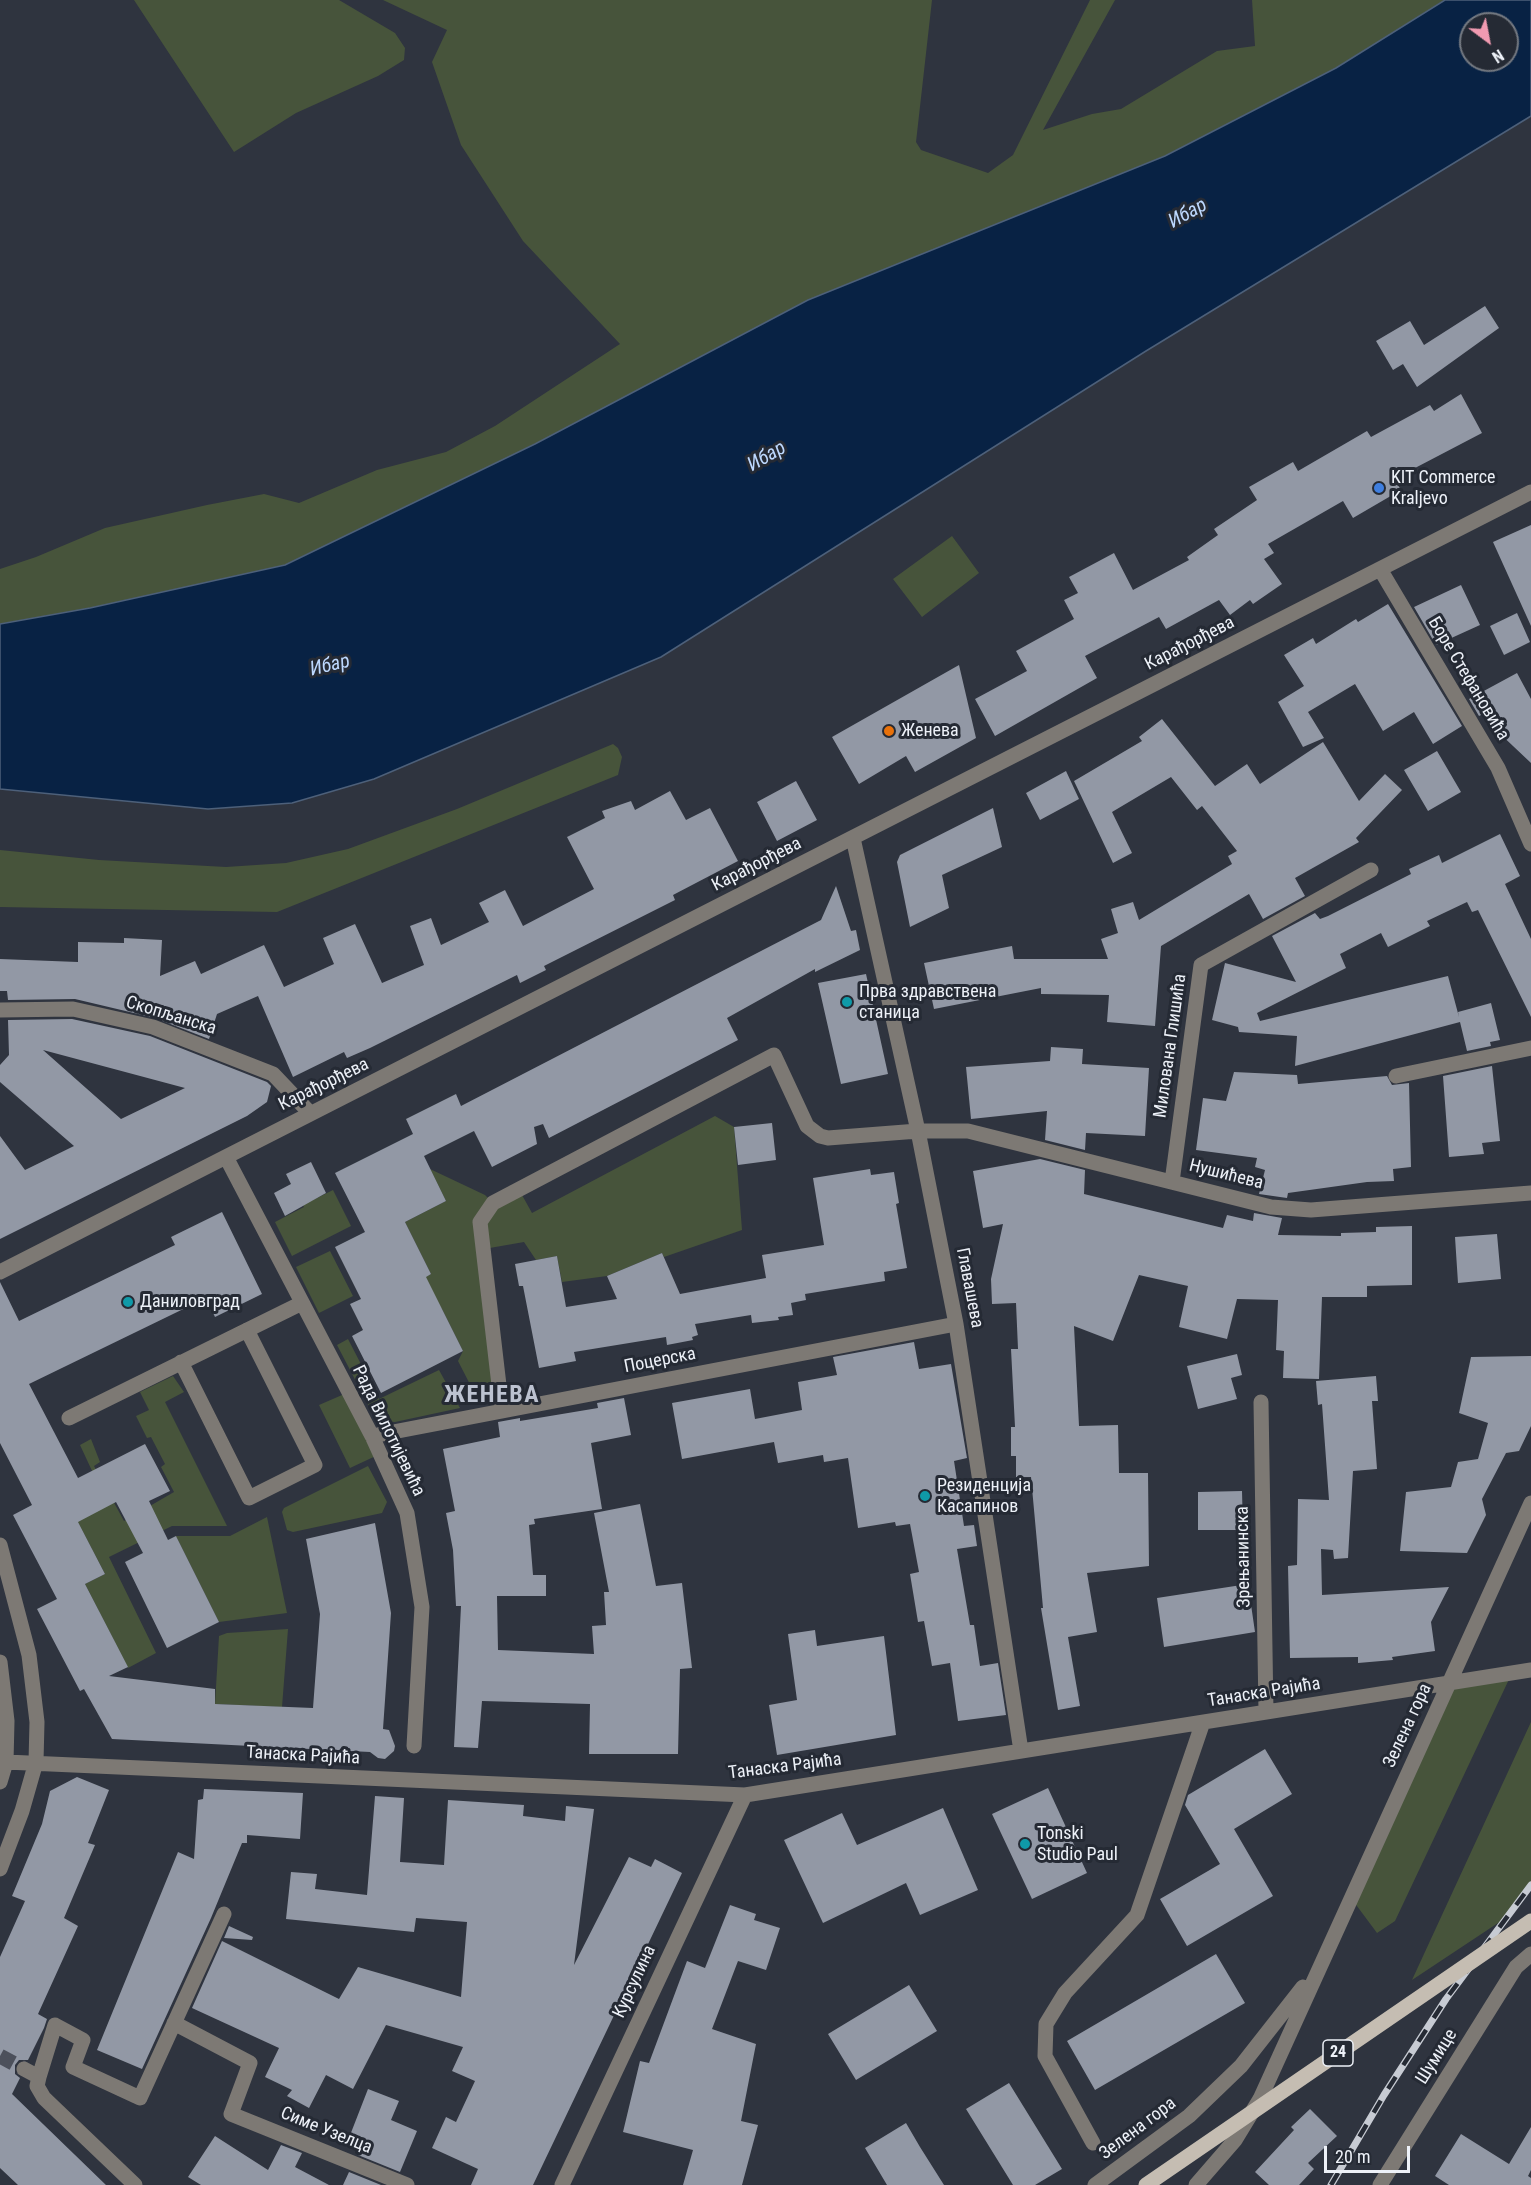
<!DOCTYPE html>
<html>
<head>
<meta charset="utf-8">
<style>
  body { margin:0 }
  #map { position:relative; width:1531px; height:2185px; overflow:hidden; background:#2f343f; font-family:"Roboto Condensed",sans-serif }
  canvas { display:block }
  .north { position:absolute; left:1459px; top:12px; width:60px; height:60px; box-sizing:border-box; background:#252a34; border:2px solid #757a82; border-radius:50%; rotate:148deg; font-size:16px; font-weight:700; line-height:24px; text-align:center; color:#edf1f8 }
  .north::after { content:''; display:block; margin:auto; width:21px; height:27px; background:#f19ab1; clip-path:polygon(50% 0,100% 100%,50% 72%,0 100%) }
  .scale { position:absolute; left:1324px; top:2146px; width:86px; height:27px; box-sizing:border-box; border:3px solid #edf1f8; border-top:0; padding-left:8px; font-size:18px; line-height:21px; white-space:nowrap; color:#edf1f8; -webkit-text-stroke:4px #252a34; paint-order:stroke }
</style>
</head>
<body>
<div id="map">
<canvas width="1531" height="2185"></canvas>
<div class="north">N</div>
<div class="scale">20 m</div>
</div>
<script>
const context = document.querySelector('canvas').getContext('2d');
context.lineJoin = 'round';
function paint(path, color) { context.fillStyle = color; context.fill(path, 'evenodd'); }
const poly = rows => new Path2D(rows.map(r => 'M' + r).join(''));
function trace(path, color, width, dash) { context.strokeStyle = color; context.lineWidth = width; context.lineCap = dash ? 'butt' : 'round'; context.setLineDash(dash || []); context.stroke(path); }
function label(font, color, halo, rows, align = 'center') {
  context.font = font + ' "Roboto Condensed",sans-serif'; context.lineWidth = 6; context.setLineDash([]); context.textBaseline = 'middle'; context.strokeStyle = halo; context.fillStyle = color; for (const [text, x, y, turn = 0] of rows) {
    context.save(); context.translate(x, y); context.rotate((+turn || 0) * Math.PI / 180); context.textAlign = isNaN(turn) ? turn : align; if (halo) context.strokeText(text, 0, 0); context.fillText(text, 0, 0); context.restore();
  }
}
const green = poly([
  [134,0,339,0,395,33,405,48,404,60,378,76,296,113,234,152],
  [383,0,932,0,916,142,921,150,988,173,1013,155,1090,0,1115,0,1043,130,1092,114,1121,109,1217,51,1255,46,1252,0,1445,0,1336,68,1165,156,808,300,535,444,285,565,90,608,0,624,0,569,36,557,105,528,207,505,264,494,299,503,377,470,446,452,495,426,620,344,523,241,461,145,432,62,447,30],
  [952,536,979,573,922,617,893,579],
  [613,744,618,748,622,757,618,775,277,912,0,907,0,850,99,860,226,867,286,863,348,849,457,809],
  [715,1116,734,1127,742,1230,664,1257,662,1253,607,1276,562,1282,557,1256,536,1260,524,1242,484,1249,493,1381,477,1398,458,1361,463,1351,442,1309,416,1281,431,1274,405,1222,446,1201,430,1169,485,1195,493,1203,522,1195,532,1213],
  [333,1190,351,1226,292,1256,275,1222,304,1207,301,1200,311,1201],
  [330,1251,353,1296,319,1313,296,1267],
  [348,1339,379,1399,439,1370,460,1408,395,1422,381,1421,373,1414,337,1345],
  [173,1376,184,1392,165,1402,227,1526,172,1526,109,1557,156,1653,128,1668,85,1584,105,1574,61,1490,100,1488,80,1445,91,1439,100,1462,94,1466,124,1521,174,1492,161,1467,165,1464,151,1437,147,1438,136,1416,149,1410,140,1392],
  [349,1392,380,1454,350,1468,319,1405],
  [368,1466,387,1502,382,1513,293,1532,287,1530,282,1512,284,1508],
  [267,1517,287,1613,219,1622,176,1536,230,1536],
  [288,1629,282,1707,215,1704,219,1636,227,1633],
  [1512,1673,1395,1921,1377,1933,1351,1898,1450,1683],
  [1531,1722,1531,1885,1507,1917,1412,1980]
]);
const water = poly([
  [1445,0,1531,0,1531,116,1146,351,661,657,374,779,292,803,208,809,0,789,0,624,90,608,285,565,535,444,808,300,1165,156,1336,68,1445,0],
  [1471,24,1507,24,1507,60,1471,60,1471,24]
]);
const building = poly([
  [1485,306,1499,328,1417,387,1403,364,1393,370,1376,341,1410,321,1424,345],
  [1461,394,1482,433,1394,479,1401,490,1353,518,1343,501,1268,544,1274,553,1264,559,1282,584,1253,604,1250,600,1230,615,1219,600,1166,629,1159,617,1085,656,1097,678,995,736,975,699,1027,671,1016,651,1074,619,1064,600,1078,593,1069,577,1114,553,1133,590,1189,560,1187,557,1218,535,1214,529,1257,500,1249,487,1293,462,1298,471,1367,431,1371,437,1430,405,1434,411],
  [1531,525,1531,626,1493,542],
  [1461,585,1480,625,1436,645,1414,607],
  [1388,604,1462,726,1433,744,1414,712,1383,731,1355,684,1308,712,1324,738,1303,747,1278,702,1304,686,1284,655,1313,638,1316,644,1356,619,1358,622],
  [1517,613,1530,642,1504,655,1490,626],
  [959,665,976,738,915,772,906,756,859,784,832,737],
  [1517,673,1531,699,1531,763,1495,729,1492,731,1483,714,1479,716,1469,699],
  [1162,719,1215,786,1247,764,1260,784,1323,742,1359,801,1385,774,1402,790,1356,838,1359,842,1295,878,1305,896,1263,919,1249,894,1161,946,1155,1026,1107,1022,1109,995,1041,994,1041,988,934,1009,924,963,1012,946,1014,959,1108,959,1101,939,1118,933,1111,909,1133,902,1139,920,1232,864,1228,856,1237,851,1202,806,1197,810,1171,777,1112,812,1132,853,1113,863,1074,781,1142,741,1139,737],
  [1437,751,1461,792,1428,811,1404,770],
  [1066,771,1079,799,1040,820,1026,793],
  [796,781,817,820,777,841,757,802],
  [670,791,686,820,710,808,738,861,673,895,675,900,544,966,546,970,520,983,517,975,370,1048,347,1058,344,1052,293,1077,258,996,217,1014,209,1039,155,1018,75,999,8,1000,7,991,0,991,0,959,78,962,78,942,124,943,124,938,162,940,160,976,195,961,201,974,264,945,284,987,334,964,323,938,355,924,382,983,424,965,410,926,431,918,441,945,489,922,479,903,505,890,523,926,594,889,567,837,605,818,602,811,631,801,635,810],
  [993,808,1002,847,942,875,949,908,910,927,897,862,900,855],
  [1500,834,1520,876,1505,884,1531,939,1531,1017,1478,910,1472,912,1467,902,1427,921,1430,926,1388,947,1381,933,1340,954,1346,968,1257,1013,1260,1021,1448,976,1459,1017,1458,1012,1491,1003,1500,1040,1490,1042,1491,1046,1467,1051,1460,1022,1295,1066,1297,1036,1239,1032,1238,1027,1212,1020,1225,963,1296,982,1272,936,1315,913,1320,919,1328,916,1411,874,1409,869,1439,855,1442,863],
  [836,886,851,931,856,930,860,950,815,972,815,969,727,1018,738,1040,549,1138,543,1124,534,1127,537,1144,492,1167,474,1131,424,1156,446,1201,405,1222,431,1274,426,1277,463,1351,381,1393,352,1336,363,1330,350,1304,361,1299,335,1247,365,1232,335,1173,413,1134,406,1119,456,1094,461,1106,821,920],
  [866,974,888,1074,841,1084,818,983],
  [72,1019,150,1036,267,1082,271,1086,267,1102,247,1116,0,1239,0,1136,25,1170,74,1146,0,1082,0,1065,9,1055,8,1020],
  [43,1050,185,1088,121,1119],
  [1051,1047,1083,1049,1082,1064,1149,1068,1145,1136,1086,1133,1085,1150,1045,1140,1047,1111,971,1119,966,1067,1050,1061],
  [1492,1066,1500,1141,1482,1143,1484,1154,1449,1157,1443,1076],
  [1234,1072,1297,1075,1298,1084,1387,1076,1392,1085,1409,1083,1411,1167,1393,1169,1394,1181,1367,1182,1288,1193,1287,1198,1259,1194,1265,1170,1255,1167,1257,1158,1196,1150,1203,1098,1226,1101],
  [772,1123,776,1160,738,1165,734,1127],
  [1040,1159,1085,1170,1084,1194,1223,1228,1227,1215,1253,1221,1254,1213,1282,1218,1278,1235,1341,1236,1341,1233,1376,1232,1376,1227,1412,1226,1412,1285,1367,1286,1367,1297,1322,1297,1319,1379,1283,1378,1284,1351,1276,1350,1278,1300,1237,1299,1227,1339,1179,1327,1188,1286,1139,1275,1113,1341,1074,1326,1079,1426,1118,1425,1119,1473,1148,1473,1149,1566,1087,1573,1097,1632,1068,1637,1080,1706,1058,1710,1041,1608,1043,1608,1031,1477,1016,1477,1016,1456,1011,1456,1011,1427,1015,1427,1011,1349,1018,1349,1016,1303,992,1304,991,1279,1003,1224,983,1228,973,1171],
  [311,1162,326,1193,285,1216,274,1193,291,1184,286,1174],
  [870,1169,871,1175,894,1172,899,1203,896,1204,907,1268,884,1272,885,1281,805,1294,806,1300,791,1303,793,1315,778,1317,779,1320,752,1323,751,1315,695,1324,698,1335,692,1337,693,1340,667,1345,666,1337,574,1352,576,1361,539,1368,523,1286,519,1286,515,1264,557,1256,566,1307,617,1299,607,1276,662,1253,680,1294,766,1278,762,1255,824,1245,813,1178],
  [222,1212,262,1294,215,1317,206,1298,29,1384,78,1478,145,1444,170,1491,149,1501,168,1540,176,1536,219,1622,167,1648,125,1562,143,1553,116,1502,78,1522,105,1574,85,1584,128,1667,109,1676,215,1689,215,1704,313,1708,320,1614,306,1539,375,1523,391,1613,383,1729,389,1730,395,1746,394,1751,385,1759,378,1758,370,1752,112,1739,84,1689,80,1691,37,1609,57,1599,13,1515,32,1505,0,1443,0,1282,19,1321,175,1245,171,1237],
  [1497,1234,1501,1279,1458,1283,1455,1237],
  [914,1342,919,1369,951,1364,967,1458,954,1461,964,1526,974,1525,977,1546,957,1549,970,1625,974,1625,980,1666,998,1663,1006,1715,958,1721,950,1663,932,1666,924,1621,918,1622,910,1574,919,1572,910,1524,896,1526,895,1522,858,1528,848,1458,824,1462,823,1455,778,1463,774,1442,682,1459,672,1403,750,1389,755,1419,802,1410,798,1382,837,1375,833,1357],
  [1237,1354,1242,1375,1231,1378,1237,1399,1198,1409,1187,1366],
  [1531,1356,1531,1426,1519,1451,1506,1453,1482,1499,1486,1515,1467,1553,1400,1551,1406,1492,1451,1487,1458,1462,1478,1459,1488,1423,1459,1413,1471,1357],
  [1376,1376,1378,1401,1372,1401,1377,1469,1353,1471,1348,1558,1334,1559,1333,1550,1321,1549,1322,1595,1449,1587,1431,1622,1435,1651,1392,1657,1393,1660,1358,1663,1358,1657,1290,1658,1288,1566,1297,1565,1298,1499,1329,1500,1322,1404,1318,1405,1316,1381],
  [624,1398,631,1435,591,1443,602,1509,534,1519,535,1524,529,1525,533,1575,546,1575,546,1596,497,1596,498,1650,594,1654,592,1626,606,1625,604,1592,609,1592,594,1513,640,1504,656,1586,682,1583,692,1668,680,1669,678,1754,589,1754,590,1704,482,1701,478,1748,454,1747,461,1606,456,1606,453,1550,446,1513,455,1511,443,1449,500,1437,498,1422,520,1418,520,1421,598,1408,597,1403],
  [1242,1491,1243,1530,1198,1530,1198,1492],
  [1248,1584,1255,1632,1164,1647,1157,1598],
  [815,1630,817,1646,884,1636,896,1735,777,1755,769,1705,797,1700,788,1634],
  [1265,1749,1292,1794,1234,1829,1273,1896,1187,1946,1160,1899,1220,1864,1185,1805,1188,1795],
  [77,1777,109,1790,88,1843,95,1845,64,1918,78,1926,38,2014,47,2019,44,2028,28,2060,19,2060,15,2065,15,2074,20,2078,12,2094,106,2185,18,2185,0,2168,0,1957,25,1901,12,1896,42,1824,50,1791],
  [1048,1788,1087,1873,1032,1899,992,1814],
  [204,1789,303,1793,300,1839,247,1835,247,1843,242,1843,211,1918,142,2069,97,2050,178,1852,194,1859,198,1800,203,1799],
  [375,1796,404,1798,400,1862,444,1865,448,1800,524,1805,523,1816,565,1821,566,1806,594,1809,574,1965,629,1857,651,1867,655,1859,682,1873,533,2185,471,2185,478,2169,432,2148,446,2117,456,2122,475,2081,452,2071,463,2047,386,2025,353,2089,326,2075,309,2108,287,2096,292,2090,265,2077,279,2048,192,2008,222,1941,339,1999,358,1967,461,1997,467,1922,416,1918,414,1932,286,1919,291,1872,317,1874,315,1889,367,1895],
  [943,1808,978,1890,920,1915,906,1883,823,1923,784,1840,842,1813,857,1845],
  [730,1905,756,1914,754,1920,780,1928,766,1970,738,1961,712,2029,756,2044,741,2121,758,2125,742,2185,683,2185,693,2150,623,2132,640,2061,649,2063,687,1961,705,1968],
  [229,1926,253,1937,252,1940,224,1938],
  [1216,1954,1245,2003,1095,2090,1067,2041],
  [909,1985,937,2031,856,2080,828,2034],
  [1009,2083,1062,2169,1035,2185,1013,2185,966,2109],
  [368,2089,399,2101,391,2120,417,2131,400,2172,358,2155,361,2148,347,2143],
  [1310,2109,1337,2136,1308,2163,1314,2169,1299,2185,1269,2185,1255,2172,1294,2130,1291,2127],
  [906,2123,920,2147,944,2185,887,2185,865,2148],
  [1531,2127,1531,2170,1528,2176,1531,2178,1531,2185,1449,2185,1435,2176,1461,2134,1509,2164],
  [215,2136,268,2170,281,2145,302,2153,295,2167,329,2185,201,2185,188,2177],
  [349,2172,381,2185,343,2185]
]);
const minorTunnel = poly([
  [0,2056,24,2069]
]);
const minor = poly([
  [1380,569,1498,768,1531,844],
  [853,838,918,1131,956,1324,1021,1751],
  [0,1010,73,1009,153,1027,273,1074,310,1113],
  [1396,1076,1531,1048],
  [226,1157,372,1436,407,1513,422,1607,414,1746],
  [1172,1182,1201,965,1371,870],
  [0,1272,1531,492],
  [181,1362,249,1498,315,1465,247,1330],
  [1261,1402,1266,1712],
  [502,1411,480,1222,493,1203,774,1055,807,1126,820,1136,828,1138,918,1131,968,1131,1271,1207,1311,1210,1531,1193],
  [69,1418,302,1303],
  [372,1436,956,1324],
  [0,1545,29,1655,37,1722,36,1762,22,1811,0,1869],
  [0,1662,7,1721,6,1762,0,1782],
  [6,1762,745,1795,1531,1670],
  [174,2023,250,2063,231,2114,407,2185],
  [24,2069,39,2077,55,2025,83,2040,73,2067,140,2098,224,1914],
  [39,2077,37,2086,44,2098,135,2185],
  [1093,2143,1045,2056,1046,2024,1065,1993,1137,1915,1203,1722],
  [562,2185,745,1795],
  [1095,2185,1189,2116,1241,2066,1303,1987],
  [1196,2185,1235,2140,1260,2099,1531,1503],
  [1380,2185,1516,1967,1531,1954]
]);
const rail = poly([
  [1331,2185,1384,2095,1446,1999,1531,1885]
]);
const majorBridge = poly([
  [1146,2185,1531,1921]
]);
const markers = [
  [1379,488,6,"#3f7fe0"],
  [889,731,6,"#e8710a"],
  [847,1002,6,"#0f9aa8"],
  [128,1302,6,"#0f9aa8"],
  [925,1496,6,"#0f9aa8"],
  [1025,1844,6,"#0f9aa8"]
];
const shields = [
  [1338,2053,30]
];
const shieldNames = [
  ["24",1338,2053]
];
const poiNames = [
  ["KIT Commerce",1391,478],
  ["Kraljevo",1391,499],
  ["Женева",901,731],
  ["Прва здравствена",859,992],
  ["станица",859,1013],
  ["Даниловград",140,1302],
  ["Резиденција",937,1486],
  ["Касапинов",937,1507],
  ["Tonski",1037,1834],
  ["Studio Paul",1037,1855]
];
const streetNames = [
  ["Карађорђева",1190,644,-27],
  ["Боре Стефановића",1468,679,59],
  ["Карађорђева",757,865,-27],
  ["Скопљанска",171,1016,17],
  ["Милована Глишића",1171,1046,-82],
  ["Карађорђева",324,1085,-26],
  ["Нушићева",1226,1175,14],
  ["Главашева",969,1288,79],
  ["Поцерска",660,1361,-11],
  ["Рада Вилотијевића",388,1431,64],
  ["Зрењанинска",1244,1557,-91],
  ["Танаска Рајића",1264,1693,-9],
  ["Зелена гора",1408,1726,-65],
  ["Танаска Рајића",303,1756,3],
  ["Танаска Рајића",785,1767,-7],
  ["Курсулина",635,1982,-65],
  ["Шумице",1437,2057,-58],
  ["Зелена гора",1138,2129,-37],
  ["Симе Узелца",326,2131,22]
];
const waterNames = [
  ["Ибар",1188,214,-29],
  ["Ибар",767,457,-30],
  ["Ибар",330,666,-13]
];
const districtNames = [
  ["ЖЕНЕВА",492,1396]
];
paint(green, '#47543b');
paint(water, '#082244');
trace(water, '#4d607a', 1.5);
paint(building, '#9298a5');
trace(minorTunnel, '#4c505b', 15, [15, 8]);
trace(minor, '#7d7974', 15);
trace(rail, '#c7cbd3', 7);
trace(rail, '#252a34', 4.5, [14]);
trace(majorBridge, '#c5bdb2', 15);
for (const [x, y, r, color] of markers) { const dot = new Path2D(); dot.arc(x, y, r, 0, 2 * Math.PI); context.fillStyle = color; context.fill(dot); trace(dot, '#252a34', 2); }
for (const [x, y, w] of shields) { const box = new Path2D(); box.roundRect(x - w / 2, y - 13, w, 26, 4.5); context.fillStyle = '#252a34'; context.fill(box); trace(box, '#edf1f8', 1.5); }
label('bold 16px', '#edf1f8', null, shieldNames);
label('18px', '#edf1f8', '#252a34', poiNames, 'left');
label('18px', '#edf1f8', '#252a34', streetNames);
label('italic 20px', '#bdd8fe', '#252a34', waterNames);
context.letterSpacing = '1.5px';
label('bold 24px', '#bcc2d0', '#252a34', districtNames);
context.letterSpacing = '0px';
</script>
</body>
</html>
